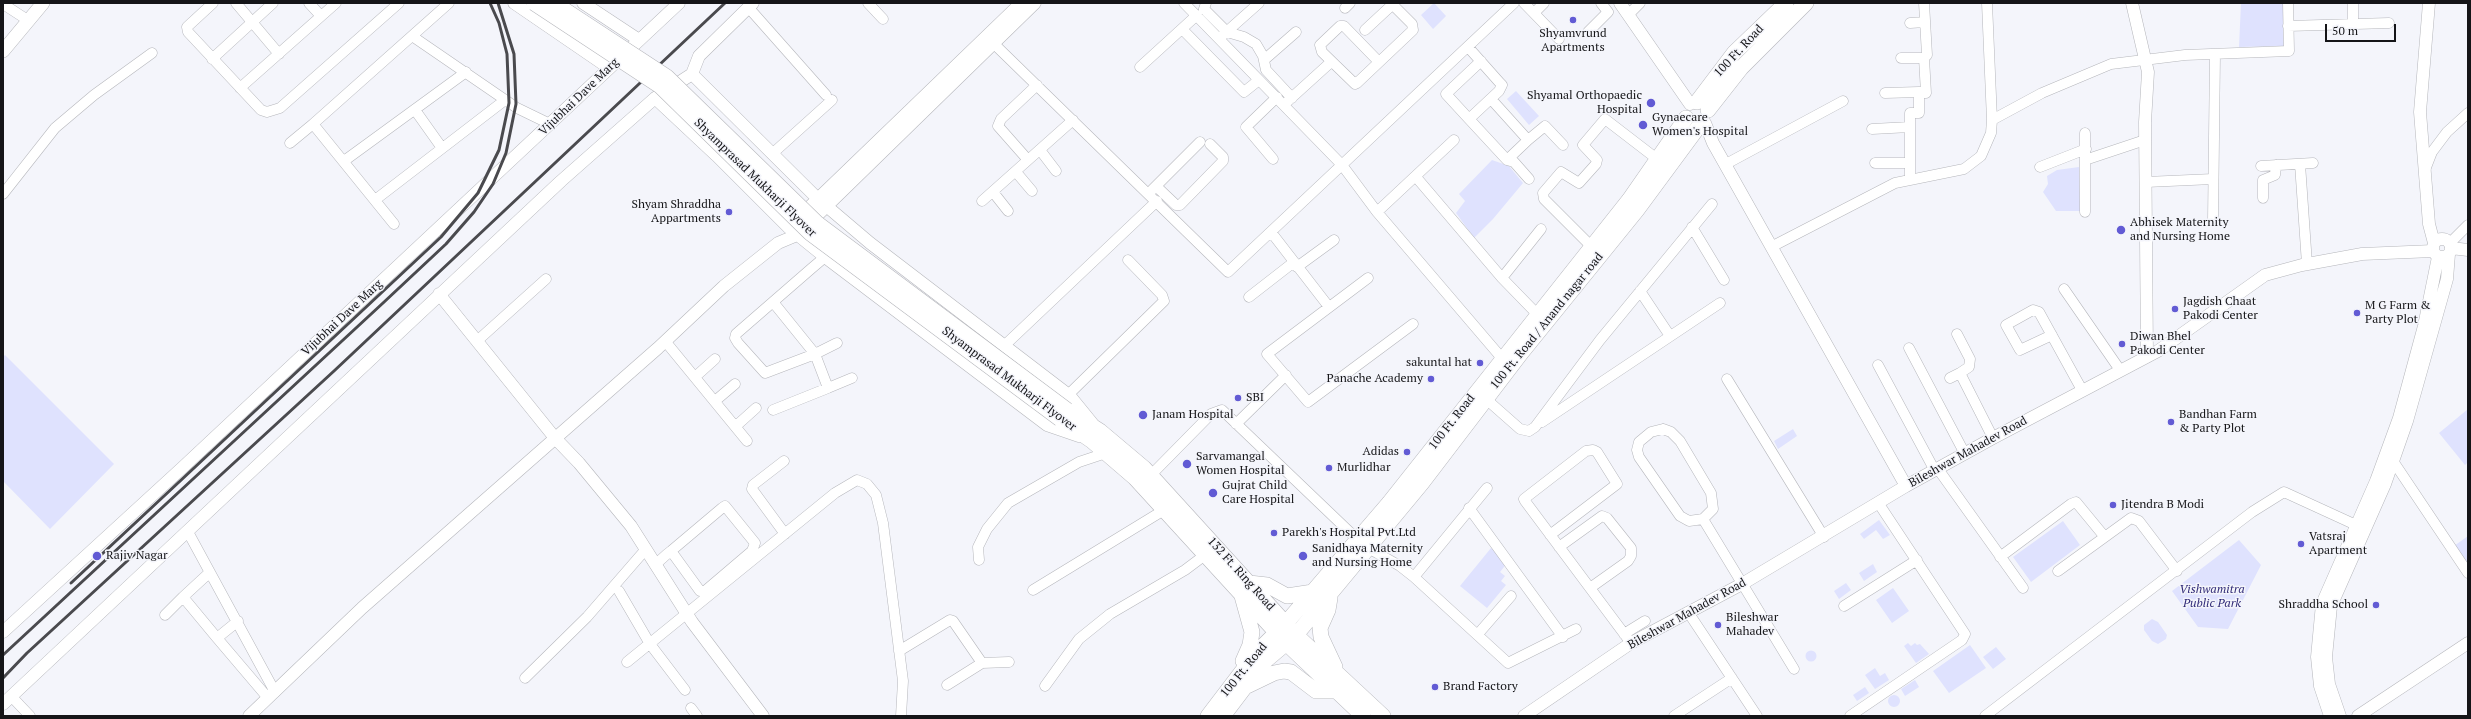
<!DOCTYPE html>
<html>
<head>
<meta charset="utf-8">
<style>
  body { margin:0 }
  #map { position:relative; width:2471px; height:719px; overflow:hidden; background:#f4f5fb; font-family:"PT Serif",serif }
  canvas { display:block }
  .frame { position:absolute; inset:0; border:4px solid #151518; pointer-events:none }
  .scale { position:absolute; left:2325px; top:24px; width:71px; height:18px; box-sizing:border-box; border:2px solid #151518; border-top:0; padding-left:5px; font-size:12px; line-height:14px; white-space:nowrap; color:#151518; -webkit-text-stroke:3px #f4f5fb; paint-order:stroke }
</style>
</head>
<body>
<div id="map">
<canvas width="2471" height="719"></canvas>
<div class="frame"></div>
<div class="scale">50 m</div>
</div>
<script>
const context = document.querySelector('canvas').getContext('2d');
context.lineJoin = 'round';
function paint(path, color) { context.fillStyle = color; context.fill(path, 'evenodd'); }
const poly = rows => new Path2D(rows.map(r => 'M' + r).join(''));
function trace(path, color, width, dash) { context.strokeStyle = color; context.lineWidth = width; context.lineCap = dash ? 'butt' : 'round'; context.setLineDash(dash || []); context.stroke(path); }
function label(font, color, halo, rows, align = 'center') {
  context.font = font + ' "PT Serif",serif'; context.lineWidth = 3; context.setLineDash([]); context.textBaseline = 'middle'; context.strokeStyle = halo; context.fillStyle = color; for (const [text, x, y, turn = 0] of rows) {
    context.save(); context.translate(x, y); context.rotate((+turn || 0) * Math.PI / 180); context.textAlign = isNaN(turn) ? turn : align; if (halo) context.strokeText(text, 0, 0); context.fillText(text, 0, 0); context.restore();
  }
}
const green = poly([
  [1434,3,1446,16,1433,29,1421,15],
  [2241,3,2283,3,2284,46,2239,47],
  [1516,91,1539,116,1529,125,1507,99],
  [1492,160,1509,166,1523,183,1493,219,1474,238,1456,213,1465,201,1459,194],
  [2079,167,2080,211,2056,211,2043,192,2048,184,2047,176,2057,170],
  [5,355,114,464,50,529,3,481,3,357],
  [2468,409,2468,462,2465,465,2439,433],
  [1793,429,1797,436,1778,449,1774,441],
  [1879,520,1890,535,1883,539,1876,530,1864,539,1860,534],
  [2063,521,2080,545,2031,582,2013,557],
  [2468,536,2468,566,2454,546],
  [2239,540,2261,565,2228,629,2198,627,2172,591],
  [1491,548,1508,562,1500,572,1505,576,1501,581,1506,585,1487,608,1460,586],
  [1873,564,1877,572,1864,581,1859,573],
  [1846,583,1851,590,1839,599,1834,591],
  [1893,588,1909,611,1892,623,1876,600],
  [2152,619,2158,622,2167,635,2166,639,2158,644,2152,641,2144,630,2144,625],
  [1908,643,1911,646,1915,643,1917,645,1920,644,1929,654,1916,663,1904,646],
  [1970,645,1986,668,1949,693,1933,671],
  [1996,647,2006,659,1993,669,1983,657],
  '1805.5 656a5.5 5.5 0 1 1 11 0a5.5 5.5 0 1 1-11 0Z',
  [1875,668,1880,676,1885,673,1889,680,1875,689,1865,675],
  [1915,680,1919,687,1905,696,1901,689],
  [1865,687,1869,693,1857,701,1853,695],
  '1888 701a6 6 0 1 1 12 0a6 6 0 1 1-12 0Z'
]);
const minor = poly([
  [213,3,187,27,188,32,261,110,267,112,280,108,399,3],
  [236,3,279,54],
  [309,3,321,16],
  [868,3,883,19],
  [1184,3,1342,165,1377,212,1506,363],
  [1206,3,1204,9,1227,32,1244,37,1256,44,1263,56,1266,70,1292,98],
  [1524,3,1559,39],
  [1987,3,1992,120],
  [3,4,23,17],
  [748,7,826,95],
  [1345,8,1350,3],
  [1534,13,1544,3],
  [1629,14,1640,3],
  [1910,23,1925,22],
  [2353,24,2353,3],
  [2288,26,2389,23],
  [1182,29,1244,92,1259,80],
  [1365,30,1393,4],
  [1588,32,1608,12,1601,3],
  [1223,35,1259,3],
  [412,36,517,108,550,124],
  [988,38,1228,272,1514,3],
  [1468,47,1500,83,1502,85,1499,91,1469,119,1446,94,1481,61],
  [1901,58,1924,58],
  [212,59,273,3],
  [1264,60,1296,32],
  [1379,62,1344,26,1340,26,1320,45,1322,52,1355,84,1357,83,1413,30,1412,24,1391,3],
  [1140,67,1197,15],
  [240,88,336,3],
  [1885,93,1919,92],
  [1491,99,1528,140,1545,126,1563,145],
  [1288,101,1331,62],
  [415,110,442,148],
  [1469,119,1507,160,1514,162,1529,179],
  [1872,129,1910,127],
  [290,143,313,124],
  [1040,150,1056,171],
  [772,154,832,100],
  [1273,159,1246,127,1277,97],
  [1028,160,998,126,1001,119,1037,85],
  [1507,160,1528,140],
  [2085,160,2145,140],
  [344,161,466,72],
  [1875,163,1909,163],
  [1726,164,1843,101],
  [2300,164,2307,264],
  [2261,166,2313,163],
  [2040,167,2086,149],
  [2425,170,2432,152,2447,132,2468,113],
  [1016,172,1032,191],
  [1416,177,1502,278,1537,314],
  [1910,180,1910,113,1919,113,1919,92,1926,93,1924,58,1927,55,1924,3],
  [2146,182,2213,179],
  [1156,186,1176,205,1180,205,1223,161,1223,157,1210,144],
  [1152,190,1200,142],
  [993,192,1008,211],
  [3,194,55,128,94,95,152,53],
  [2263,198,2263,180,2275,175,2276,165],
  [375,200,505,100],
  [982,201,1073,120],
  [1377,212,1454,140],
  [2085,212,2085,133],
  [2213,221,2215,54],
  [394,224,313,124,449,3],
  [1692,227,1724,280],
  [1271,232,1329,307],
  [2449,244,2468,225],
  [1591,246,1544,199,1543,193,1561,172,1579,183,1596,164,1597,160,1583,145,1605,119,1657,159],
  [1773,246,1895,183,1964,169,1981,156,1991,133,1992,120,2042,93,2111,64,2185,55,2289,51,2288,3],
  [1297,267,1334,240],
  [1368,278,1267,354,1308,402,1413,324],
  [1502,278,1541,229],
  [2064,289,2120,370],
  [1640,291,1670,336],
  [1249,297,1294,262],
  [773,302,815,354,765,373,738,343,735,338,736,334,812,268,825,257],
  [1957,334,1970,359,1969,367,1960,373,1993,438],
  [2052,335,2020,350,2006,325,2033,310,2039,312,2082,390],
  [477,341,546,279],
  [665,341,747,441],
  [1005,345,1157,201],
  [1909,348,1965,454],
  [1878,365,1935,471],
  [695,377,715,359],
  [1950,378,1960,373],
  [1727,379,1824,537],
  [828,388,852,378],
  [1068,395,1164,301,1162,295,1128,260],
  [1486,399,1520,429,1529,431,1535,427,1600,340,1712,204],
  [715,401,735,384],
  [773,410,828,388,815,354,837,343],
  [1542,422,1720,303],
  [1236,424,1286,375],
  [736,426,756,408],
  [1663,429,1671,432,1680,441,1711,493,1713,509,1703,519,1689,521,1680,516,1639,457,1637,450,1639,442,1651,432,1663,429],
  [784,461,753,485,752,489,785,534],
  [2393,461,2468,573],
  [1938,469,2023,588],
  [1151,475,1211,414,1222,410,1358,540],
  [1469,508,1563,637],
  [1703,519,1794,669],
  [188,532,275,692],
  [1550,535,1617,484,1597,452,1593,450,1586,451,1524,499,1525,501,1631,643],
  [1559,547,1602,516,1607,518,1631,548,1631,556,1628,561,1590,588],
  [1368,548,1400,566,1414,577,1508,663,1576,629],
  [2000,557,2071,504,2076,502,2104,536],
  [979,560,978,547,987,529,1008,503,1079,462,1106,453],
  [656,564,666,555,671,551,722,508,725,506,755,543,752,551,705,591,700,591,671,551],
  [2058,571,2131,518,2139,521,2177,571],
  [209,573,183,597,217,638,238,621],
  [1414,577,1487,488],
  [1033,590,1164,510],
  [619,591,650,644,685,690],
  [1844,606,1917,560],
  [1688,612,1757,716],
  [165,615,183,597],
  [1478,634,1511,596],
  [1624,634,1645,621],
  [217,638,268,698],
  [899,651,950,620,953,621,982,663,1009,662],
  [627,662,835,493,857,480,867,484,876,495,883,523,903,681,901,716],
  [525,678,587,617,646,549],
  [947,685,982,663],
  [1045,686,1079,639,1110,614,1185,570,1205,555],
  [11,696,30,716],
  [691,708,697,716],
  [1674,716,1732,678],
  [1850,716,1962,640,1965,634,1879,504],
  [1985,716,2252,512,2284,492,2356,525]
]);
const tertiary = poly([
  [514,3,609,68],
  [583,3,639,40],
  [1620,3,1690,104],
  [2132,3,2148,72,2145,122,2147,356],
  [2429,3,2420,112,2429,224,2434,243],
  [692,74,817,198,870,243,1070,396,1092,423],
  [655,98,717,156,788,227,825,257,1047,425,1079,436],
  [1705,123,1713,143,1906,486],
  [799,217,1021,3],
  '2433 248a9 9 0 1 1 18 0a9 9 0 1 1-18 0Z',
  [2451,248,2468,250],
  [439,294,555,438,579,463,631,526,692,622,763,716],
  [3,632,182,468,679,3],
  [3,704,561,181,655,98,692,74,699,56,753,3],
  [249,716,362,608,658,348,724,286,778,243,797,235,1035,3],
  [1524,716,1631,643,1742,584,1906,486,1993,438,2158,351,2265,275,2302,265,2362,254,2433,251],
  [2330,716,2320,686,2317,657,2322,604,2376,481,2399,418,2424,326,2438,257],
  [2340,716,2329,684,2326,657,2331,606,2385,484,2407,421,2447,279,2449,254],
  [2358,716,2468,643]
]);
const secondary = poly([
  [3,51,43,3]
]);
const primary = poly([
  [1697,102,1734,53,1786,3],
  [1708,110,1741,68,1806,3],
  [1067,410,1100,431,1144,468,1296,635,1383,716],
  [1060,419,1092,441,1135,478,1286,643,1363,716],
  [1249,583,1267,585,1287,596,1313,592],
  [1242,596,1252,632,1250,645,1243,661],
  [1330,598,1328,610,1320,628,1321,637,1335,667],
  [1247,686,1274,673,1284,671,1291,672,1316,691,1337,691],
  [1208,716,1256,653,1286,623,1389,503,1629,200,1686,118],
  [1223,716,1264,662,1296,635,1422,483,1522,352,1637,210,1699,126]
]);
const rail = poly([
  [71,583,441,237,478,193,499,150,509,103,507,54,499,23,490,3],
  [3,655,383,303,446,244,474,212,493,184,506,153,516,104,514,54,498,3],
  [3,678,27,653,334,371,725,3]
]);
const primaryBridge = poly([
  [534,3,660,86,810,233,1060,419],
  [554,3,667,77,818,224,1067,410]
]);
const markers = [
  [1573,20,4,"#625bd4"],
  [1651,103,5,"#625bd4"],
  [1643,125,5,"#625bd4"],
  [729,212,4,"#625bd4"],
  [2121,230,5,"#625bd4"],
  [2175,309,4,"#625bd4"],
  [2357,313,4,"#625bd4"],
  [2122,344,4,"#625bd4"],
  [1480,363,4,"#625bd4"],
  [1431,379,4,"#625bd4"],
  [1238,398,4,"#625bd4"],
  [1143,415,5,"#625bd4"],
  [2171,422,4,"#625bd4"],
  [1407,452,4,"#625bd4"],
  [1187,464,5,"#625bd4"],
  [1329,468,4,"#625bd4"],
  [1213,493,5,"#625bd4"],
  [2113,505,4,"#625bd4"],
  [1274,533,4,"#625bd4"],
  [2301,544,4,"#625bd4"],
  [97,556,5,"#625bd4"],
  [1303,556,5,"#625bd4"],
  [2376,605,4,"#625bd4"],
  [1718,625,4,"#625bd4"],
  [1435,687,4,"#625bd4"]
];
const poiNames = [
  ["Shyamvrund",1573,34,"center"],
  ["Apartments",1573,48,"center"],
  ["Shyamal Orthopaedic",1642,96,"right"],
  ["Hospital",1642,110,"right"],
  ["Gynaecare",1652,118],
  ["Women's Hospital",1652,132],
  ["Shyam Shraddha",721,205,"right"],
  ["Appartments",721,219,"right"],
  ["Abhisek Maternity",2130,223],
  ["and Nursing Home",2130,237],
  ["Jagdish Chaat",2183,302],
  ["Pakodi Center",2183,316],
  ["M G Farm &",2365,306],
  ["Party Plot",2365,320],
  ["Diwan Bhel",2130,337],
  ["Pakodi Center",2130,351],
  ["sakuntal hat",1472,363,"right"],
  ["Panache Academy",1423,379,"right"],
  ["SBI",1246,398],
  ["Janam Hospital",1152,415],
  ["Bandhan Farm",2179,415],
  ["& Party Plot",2179,429],
  ["Adidas",1399,452,"right"],
  ["Sarvamangal",1196,457],
  ["Women Hospital",1196,471],
  ["Murlidhar",1337,468],
  ["Gujrat Child",1222,486],
  ["Care Hospital",1222,500],
  ["Jitendra B Modi",2121,505],
  ["Parekh's Hospital Pvt.Ltd",1282,533],
  ["Vatsraj",2309,537],
  ["Apartment",2309,551],
  ["Sanidhaya Maternity",1312,549],
  ["and Nursing Home",1312,563],
  ["Rajiv Nagar",106,556],
  ["Shraddha School",2368,605,"right"],
  ["Bileshwar",1726,618],
  ["Mahadev",1726,632],
  ["Brand Factory",1443,687]
];
const streetNames = [
  ["100 Ft. Road",1739,51,-47],
  ["Vijubhai Dave Marg",579,97,-44],
  ["Shyamprasad Mukharji Flyover",755,178,44],
  ["Vijubhai Dave Marg",342,318,-43],
  ["100 Ft. Road / Anand nagar road",1547,321,-51],
  ["Shyamprasad Mukharji Flyover",1009,379,37],
  ["100 Ft. Road",1452,422,-52],
  ["Bileshwar Mahadev Road",1968,452,-29],
  ["132 Ft. Ring Road",1241,574,48],
  ["Bileshwar Mahadev Road",1687,614,-29],
  ["100 Ft. Road",1244,670,-51]
];
const parkNames = [
  ["Vishwamitra",2212,590],
  ["Public Park",2212,604]
];
paint(green, '#dfe2fe');
trace(minor, '#b5b6bb', 11);
trace(tertiary, '#b5b6bb', 13);
trace(secondary, '#b5b6bb', 14);
trace(primary, '#b5b6bb', 16);
trace(minor, '#fff', 10);
trace(tertiary, '#fff', 12);
trace(secondary, '#fff', 13);
trace(primary, '#fff', 15);
trace(rail, '#4a4a4e', 3);
trace(primaryBridge, '#b5b6bb', 16, []);
trace(primaryBridge, '#fff', 15);
for (const [x, y, r, color] of markers) { const dot = new Path2D(); dot.arc(x, y, r, 0, 2 * Math.PI); context.fillStyle = color; context.fill(dot); trace(dot, '#f4f5fb', 1.5); }
label('12px', '#151518', '#f4f5fb', poiNames, 'left');
label('12px', '#151518', '#f4f5fb', streetNames);
label('italic 12px', '#312b78', '#f4f5fb', parkNames);
</script>
</body>
</html>
